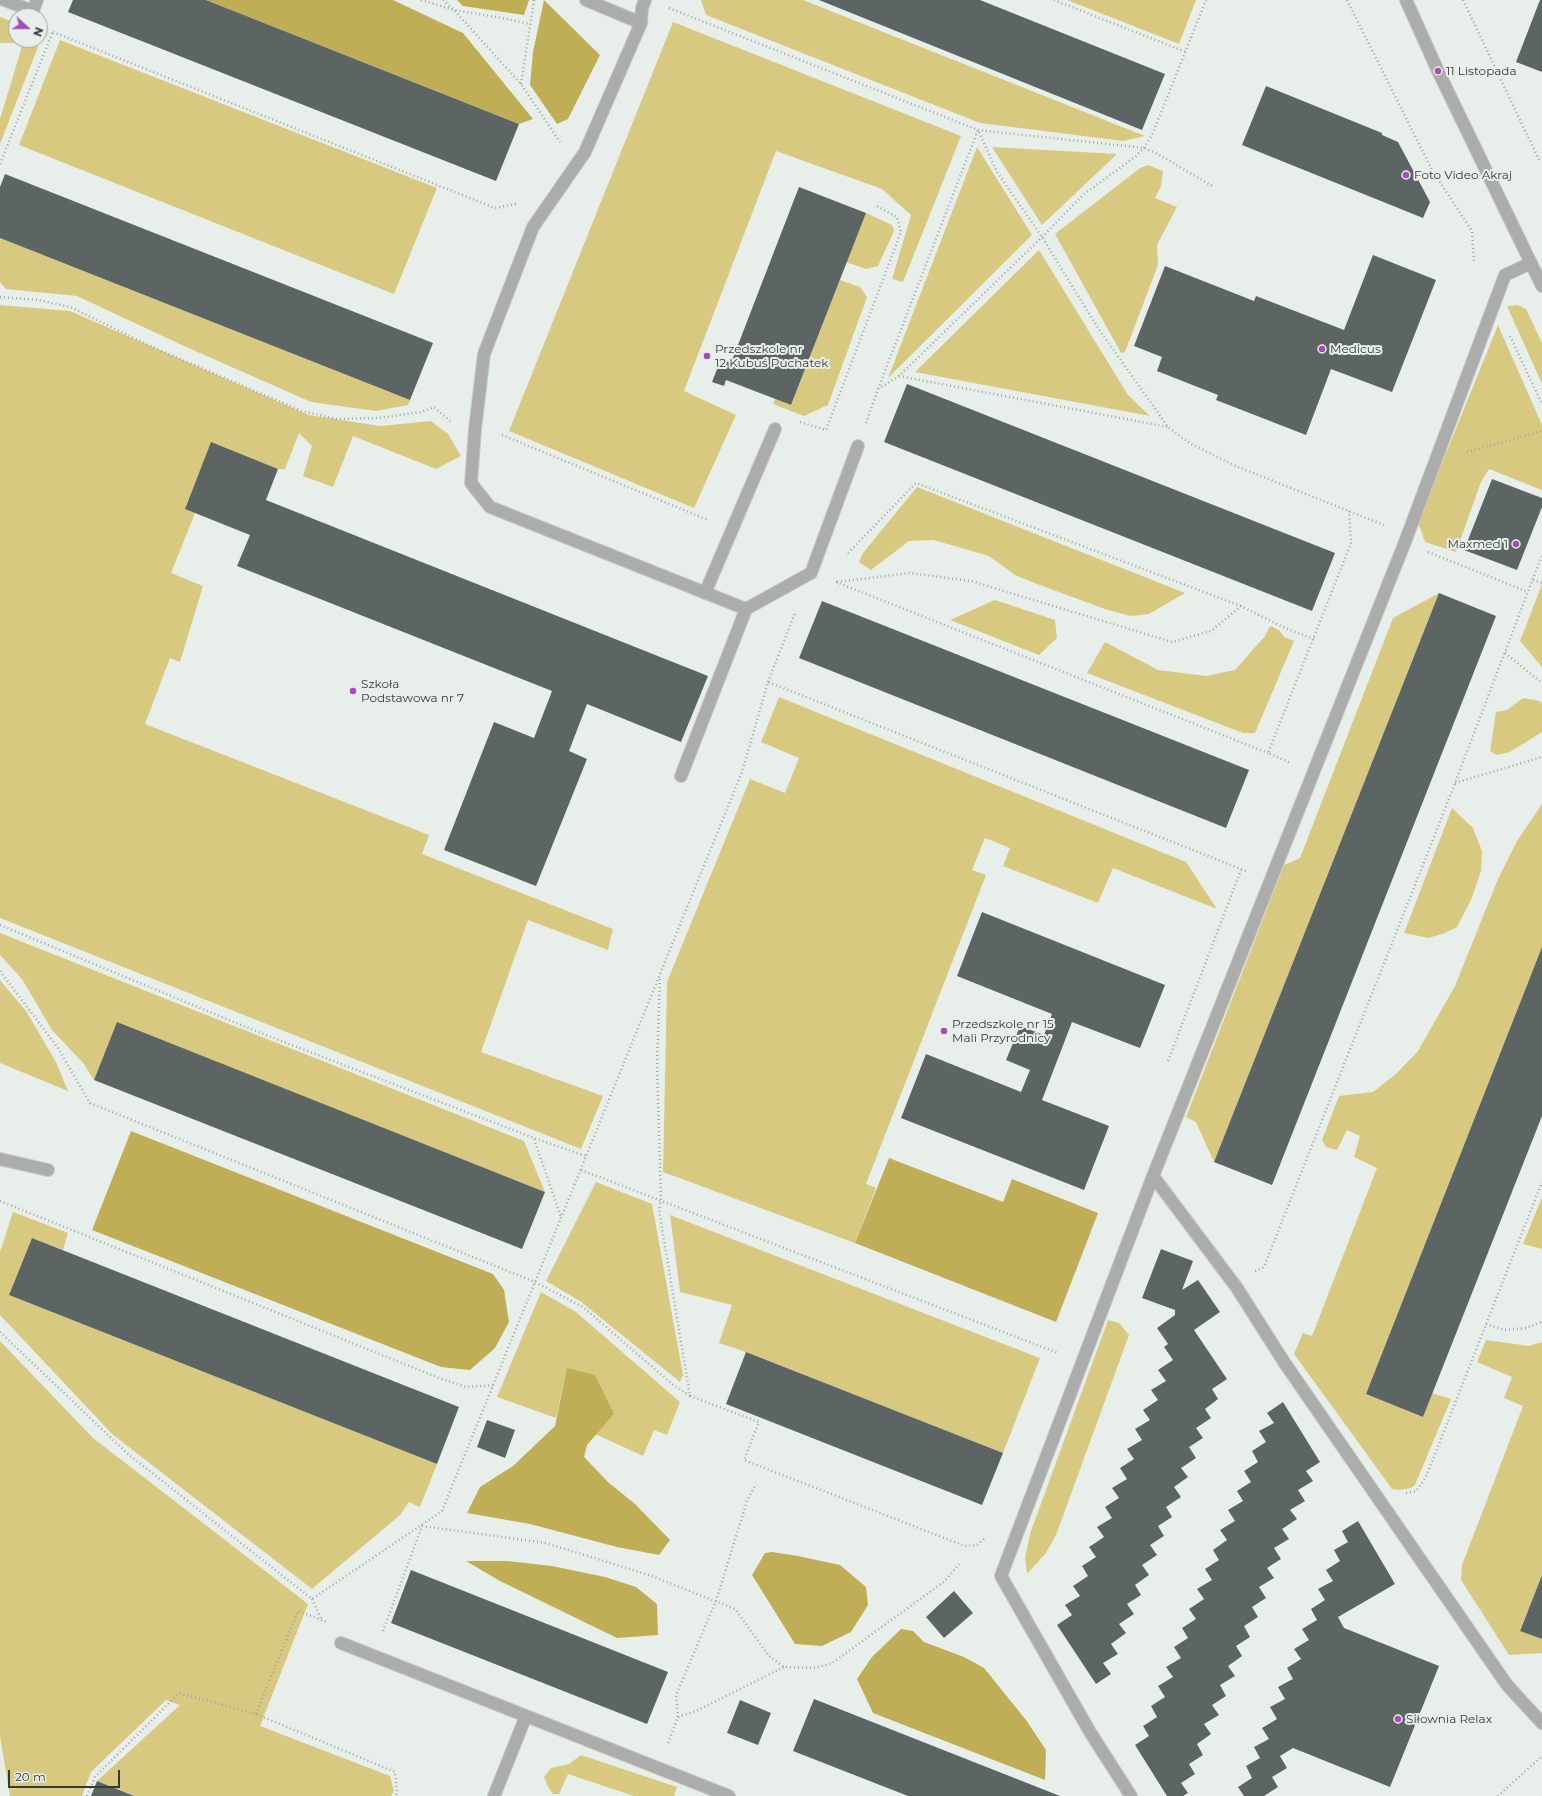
<!DOCTYPE html>
<html>
<head>
<meta charset="utf-8">
<style>
  body { margin:0 }
  #map { position:relative; width:1542px; height:1796px; overflow:hidden; background:#e8efeb; font-family:Montserrat,sans-serif }
  canvas { display:block }
  .north { position:absolute; left:8px; top:8px; width:40px; height:40px; box-sizing:border-box; background:#e8efeb; border:1px solid #a1a6a3; border-radius:50%; rotate:111deg; font-size:11px; font-weight:700; line-height:16px; text-align:center; color:#363937 }
  .north::after { content:''; display:block; margin:auto; width:14px; height:18px; background:#a44dba; clip-path:polygon(50% 0,100% 100%,50% 72%,0 100%) }
  .scale { position:absolute; left:8px; top:1770px; width:112px; height:18px; box-sizing:border-box; border:2px solid #363937; border-top:0; padding-left:5px; font-size:12px; line-height:14px; white-space:nowrap; color:#363937; -webkit-text-stroke:3px #e8efeb; paint-order:stroke }
</style>
</head>
<body>
<div id="map">
<canvas width="1542" height="1796"></canvas>
<div class="north">N</div>
<div class="scale">20 m</div>
</div>
<script>
const context = document.querySelector('canvas').getContext('2d');
context.lineJoin = 'round';
function paint(path, color) { context.fillStyle = color; context.fill(path, 'evenodd'); }
const poly = rows => new Path2D(rows.map(r => 'M' + r).join(''));
function trace(path, color, width, dash) { context.strokeStyle = color; context.lineWidth = width; context.lineCap = dash ? 'butt' : 'round'; context.setLineDash(dash || []); context.stroke(path); }
function label(font, color, halo, rows, align = 'center') {
  context.font = font + ' Montserrat,sans-serif'; context.lineWidth = 4; context.setLineDash([]); context.textBaseline = 'middle'; context.strokeStyle = halo; context.fillStyle = color; for (const [text, x, y, turn = 0] of rows) {
    context.save(); context.translate(x, y); context.rotate((+turn || 0) * Math.PI / 180); context.textAlign = isNaN(turn) ? turn : align; if (halo) context.strokeText(text, 0, 0); context.fillText(text, 0, 0); context.restore();
  }
}
const green = poly([
  [701,0,803,0,1145,136,1123,141,980,123,706,15],
  [1067,0,1196,0,1179,44],
  [0,17,16,23,16,40,40,40,40,32,43,34,0,144,0,119,23,43,0,43],
  [673,22,961,136,903,282,892,279,911,215,882,189,776,151,684,391,736,415,694,508,509,431],
  [60,40,437,188,394,294,19,145],
  [977,147,1032,235,888,378],
  [992,147,1117,154,1042,225],
  [1148,165,1163,171,1161,186,1155,198,1177,207,1157,245,1158,265,1125,352,1121,353,1055,234,1140,168],
  [866,213,892,225,894,231,878,266,866,269,846,262],
  [0,238,410,400,408,405,376,411,311,402,184,346,77,296,6,289,0,282],
  [1039,250,1128,395,1150,416,915,372],
  [840,280,860,287,867,297,828,405,804,416,773,404,775,399,791,405],
  [0,305,70,311,309,415,380,426,431,421,448,434,461,456,436,469,353,436,333,487,303,476,312,446,299,433,285,469,278,469,211,443,185,509,195,513,171,573,203,586,180,662,170,658,145,724,429,835,422,854,613,929,608,950,528,920,481,1052,603,1096,581,1149,0,918],
  [1518,305,1526,309,1542,343,1542,384,1507,306],
  [1498,325,1542,425,1542,490,1489,469,1481,482,1456,552,1425,542,1418,522],
  [917,487,1185,593,1149,614,1130,616,1105,609,1037,584,1015,575,989,556,934,540,909,541,871,570,859,562,863,553],
  [1542,584,1542,667,1520,641],
  [1439,593,1214,1162,1196,1122,1186,1117,1284,865,1300,858,1393,618],
  [995,600,1055,620,1057,638,1039,655,950,620],
  [1270,626,1279,630,1284,637,1294,641,1255,733,1243,733,1087,673,1105,642,1158,670,1206,676,1235,670,1265,636],
  [779,697,1186,862,1217,909,1113,868,1098,903,1003,866,1010,848,985,838,972,870,986,875,866,1184,876,1188,855,1243,663,1172,667,982,750,779,785,793,799,758,761,742],
  [1523,698,1540,701,1542,704,1542,732,1510,752,1497,755,1490,751,1496,712,1507,710],
  [1542,804,1542,947,1366,1394,1423,1417,1432,1393,1451,1399,1415,1485,1411,1488,1400,1490,1392,1489,1294,1354,1303,1333,1312,1336,1377,1168,1354,1157,1360,1136,1347,1130,1337,1150,1326,1147,1322,1140,1339,1096,1373,1092,1396,1074,1418,1051,1455,986,1498,879,1517,841],
  [1452,808,1473,828,1482,851,1481,871,1471,900,1457,927,1445,933,1429,938,1404,933],
  [0,933,524,1141,545,1192,117,1023,94,1080,84,1064,52,1030,22,979,0,955],
  [0,980,26,1011,56,1062,68,1091,0,1063],
  [596,1182,652,1204,683,1375,680,1382,580,1301,546,1281],
  [1542,1197,1542,1249,1523,1244],
  [13,1212,68,1233,63,1250,32,1238,9,1295,437,1464,420,1507,409,1502,400,1515,312,1589,112,1434,0,1315,0,1252],
  [670,1215,1040,1358,1003,1453,746,1352,719,1343,732,1305,680,1292],
  [541,1292,576,1312,680,1402,667,1435,654,1430,643,1456,595,1434,614,1414,567,1369,556,1418,497,1397],
  [1108,1320,1119,1323,1129,1335,1056,1535,1046,1553,1027,1574,1025,1557,1031,1531],
  [1486,1340,1529,1346,1542,1342,1542,1575,1520,1630,1542,1639,1542,1653,1509,1655,1461,1580,1462,1565,1523,1406,1504,1398,1512,1377,1477,1362],
  [0,1341,93,1438,308,1604,260,1726,390,1776,394,1791,391,1796,134,1796,97,1781,180,1705,166,1700,91,1772,82,1796,10,1796,0,1736],
  [581,1755,677,1787,674,1796,634,1796,568,1774,559,1794,553,1794,548,1787,544,1777,551,1768,569,1764]
]);
const forest = poly([
  [206,0,393,0,463,33,533,119,519,124],
  [457,0,529,0,524,15,463,6],
  [544,0,600,55,568,119,557,124,530,85,533,52],
  [131,1131,493,1274,504,1290,509,1322,495,1348,470,1370,441,1367,92,1230],
  [889,1158,1003,1202,1012,1179,1098,1213,1056,1322,855,1243],
  [567,1368,595,1375,614,1414,587,1445,584,1457,608,1482,635,1504,670,1540,659,1555,617,1547,530,1524,467,1513,480,1487,513,1466,555,1426],
  [772,1552,798,1556,840,1565,866,1587,868,1605,851,1632,822,1646,795,1644,752,1575,765,1553],
  [466,1561,507,1561,552,1566,605,1577,636,1587,657,1604,658,1635,617,1638,500,1581],
  [901,1629,913,1631,924,1642,964,1657,984,1668,1026,1720,1046,1750,1045,1780,873,1713,857,1679,872,1657]
]);
const building = poly([
  [73,0,206,0,519,124,496,181,68,12],
  [819,0,980,0,1165,74,1142,130],
  [1540,0,1542,0,1542,72,1516,62],
  [1266,86,1382,133,1382,135,1398,142,1430,202,1423,218,1242,145],
  [5,174,433,343,410,400,0,238,0,187],
  [799,187,866,213,791,405,726,380,724,386,712,382,721,359,731,363],
  [1373,255,1436,280,1392,392,1331,369,1306,435,1216,400,1218,395,1157,371,1162,357,1134,346,1165,266,1254,301,1256,296,1344,330],
  [907,384,1335,553,1312,611,884,442],
  [211,442,278,469,266,500,708,676,681,742,587,704,569,751,587,759,536,886,444,850,494,722,534,738,552,691,237,566,250,535,185,509],
  [1492,479,1542,498,1542,507,1517,570,1464,550],
  [1439,593,1496,616,1272,1185,1214,1162],
  [822,601,1249,770,1226,828,799,658],
  [982,912,1165,985,1140,1048,1072,1022,1042,1100,1109,1126,1084,1190,901,1118,926,1054,1021,1092,1030,1070,1006,1060,1020,1026,1044,1035,1052,1014,957,976],
  [1542,947,1542,1116,1423,1417,1366,1394],
  [117,1022,545,1192,522,1249,94,1080],
  [32,1238,459,1407,437,1464,9,1295],
  [1161,1249,1193,1261,1182,1290,1198,1280,1220,1312,1194,1330,1227,1379,1212,1389,1218,1399,1205,1409,1211,1418,1196,1428,1203,1438,1189,1447,1196,1458,1181,1468,1188,1477,1174,1487,1181,1497,1166,1507,1172,1517,1158,1526,1164,1536,1150,1545,1157,1555,1142,1565,1149,1575,1135,1585,1141,1595,1127,1604,1134,1614,1119,1624,1126,1633,1111,1644,1118,1654,1103,1663,1111,1674,1096,1684,1057,1625,1072,1615,1065,1605,1080,1596,1073,1586,1088,1576,1082,1566,1096,1557,1089,1547,1104,1537,1097,1527,1112,1518,1105,1507,1119,1498,1112,1488,1127,1479,1120,1468,1134,1459,1127,1449,1142,1440,1135,1429,1150,1420,1143,1410,1158,1400,1151,1390,1166,1381,1158,1370,1173,1360,1164,1347,1168,1344,1157,1328,1175,1315,1175,1310,1142,1298],
  [746,1352,1003,1453,982,1505,726,1404],
  [1283,1402,1320,1462,1306,1471,1313,1481,1298,1490,1305,1501,1290,1510,1297,1519,1282,1529,1289,1539,1274,1548,1281,1559,1267,1568,1274,1578,1259,1587,1266,1598,1252,1607,1258,1617,1244,1626,1250,1637,1236,1646,1242,1656,1228,1666,1235,1676,1220,1685,1226,1696,1212,1705,1219,1715,1204,1724,1211,1734,1197,1744,1203,1755,1189,1764,1195,1774,1181,1783,1188,1793,1183,1796,1167,1796,1135,1745,1149,1736,1143,1726,1157,1717,1151,1706,1165,1697,1158,1686,1173,1677,1166,1667,1181,1658,1174,1647,1188,1638,1182,1628,1196,1619,1189,1609,1204,1599,1197,1589,1212,1580,1205,1569,1219,1560,1213,1550,1227,1540,1220,1530,1235,1521,1228,1510,1243,1501,1237,1491,1251,1482,1244,1471,1258,1462,1252,1451,1266,1442,1259,1431,1274,1423,1267,1413],
  [487,1420,515,1430,505,1458,477,1447],
  [1358,1521,1395,1584,1338,1617,1344,1628,1439,1666,1390,1787,1293,1748,1280,1756,1287,1768,1272,1777,1278,1787,1264,1796,1244,1796,1238,1787,1252,1778,1246,1766,1260,1758,1254,1747,1269,1739,1262,1728,1277,1719,1270,1707,1285,1699,1278,1687,1293,1679,1287,1668,1301,1659,1294,1649,1309,1640,1302,1629,1317,1620,1311,1609,1325,1600,1318,1589,1333,1581,1326,1570,1340,1561,1334,1550,1348,1542,1342,1531],
  [411,1570,668,1672,647,1724,391,1623],
  [1542,1575,1542,1639,1520,1631],
  [954,1591,973,1613,944,1638,926,1617],
  [814,1699,1060,1796,908,1796,793,1751],
  [740,1700,771,1713,758,1745,727,1733],
  [97,1781,134,1796,91,1796]
]);
const path = poly([
  [421,0,454,10,497,17,530,24],
  [443,0,454,10,521,84,560,142],
  [1054,0,1186,52],
  [1347,0,1432,170,1472,231,1474,261],
  [1463,0,1540,162],
  [669,8,978,130,1144,148,1158,154,1212,186],
  [53,32,495,208,516,204],
  [521,84,534,0],
  [0,164,53,31],
  [0,297,38,300,70,307,157,349,302,411,336,419,379,418,421,412,434,407,450,421],
  [1510,336,1542,404],
  [899,376,1168,427],
  [878,389,978,130,997,172,1042,237,1098,328,1168,427,1191,444,1238,467,1384,525],
  [800,422,826,430,901,232,897,217,877,206],
  [866,423,878,389,899,376,1042,237,1083,195,1136,156,1144,148,1152,135,1206,0],
  [502,435,708,520],
  [1467,452,1542,431],
  [1428,552,1528,592],
  [848,553,916,483,1241,606],
  [1533,580,1542,583],
  [836,582,1268,753],
  [837,582,909,573,971,581,1172,642,1211,631,1241,606,1287,629,1314,639],
  [1505,653,1542,683],
  [768,682,795,613],
  [1289,762,1268,753,1351,543,1349,511],
  [1455,783,1542,757],
  [0,925,258,1032,534,1138,586,1156],
  [0,971,58,1048,90,1103,535,1282,583,1307,672,1384,690,1396,659,1210,661,1200,657,1064,660,978],
  [1168,1061,1241,870],
  [534,1139,561,1217],
  [581,1170,1058,1353],
  [0,1201,439,1378,466,1387,495,1385],
  [1255,1271,1264,1267,1447,804,1542,555],
  [1486,1324,1504,1330,1526,1328,1542,1322],
  [0,1332,128,1454,312,1599,442,1511,742,772,768,682,1246,871],
  [690,1396,759,1422,744,1460,965,1546,977,1545,985,1538],
  [1406,1493,1416,1491,1426,1477,1542,1182],
  [312,1599,322,1621],
  [383,1631,422,1526,546,1543,652,1576,735,1609,769,1656,784,1667,813,1668,831,1664,945,1581,959,1564],
  [256,1714,298,1611,327,1622],
  [678,1717,676,1695,716,1601,747,1501,756,1484],
  [668,1743,678,1717,696,1711,784,1667],
  [87,1796,95,1777,179,1693,256,1714,395,1772,397,1792,396,1796],
  [1498,1796,1542,1756]
]);
const minor = poly([
  [4,0,33,11,37,0],
  [586,0,641,23],
  [645,0,642,8,641,23,585,152,533,227,484,354,475,429,471,483,490,507,746,609],
  [1406,0,1438,71,1542,286],
  [705,593,775,429],
  [681,776,746,609,811,573,858,446],
  [0,1159,48,1170],
  [1153,1176,1237,1288,1284,1362,1507,1685,1542,1723],
  [341,1643,729,1796],
  [494,1796,526,1716],
  [1131,1796,1090,1732,1001,1576,1153,1176,1405,542,1505,275,1531,263]
]);
const markers = [
  [1438,71,4,"#a44dba"],
  [1406,175,4,"#a44dba"],
  [1322,349,4,"#a44dba"],
  [707,356,4,"#a44dba"],
  [1516,544,4,"#a44dba"],
  [353,691,4,"#a44dba"],
  [944,1031,4,"#a44dba"],
  [1398,1719,4,"#a44dba"]
];
const poiNames = [
  ["11 Listopada",1446,71],
  ["Foto Video Akraj",1414,175],
  ["Przedszkole nr",715,349],
  ["12 Kubuś Puchatek",715,363],
  ["Medicus",1330,349],
  ["Maxmed 1",1508,544,"right"],
  ["Szkoła",361,684],
  ["Podstawowa nr 7",361,698],
  ["Przedszkole nr 15",952,1024],
  ["Mali Przyrodnicy",952,1038],
  ["Siłownia Relax",1406,1719]
];
paint(green, '#d8c981');
paint(forest, '#c0ae57');
paint(building, '#5d6564');
trace(minor, '#c4cbc7', 14);
trace(path, '#a1a7a3', 2.5, [1, 3]);
trace(minor, '#acadaa', 12);
for (const [x, y, r, color] of markers) { const dot = new Path2D(); dot.arc(x, y, r, 0, 2 * Math.PI); context.fillStyle = color; context.fill(dot); trace(dot, '#e8efeb', 1.5); }
label('12px', '#363937', '#e8efeb', poiNames, 'left');
</script>
</body>
</html>
